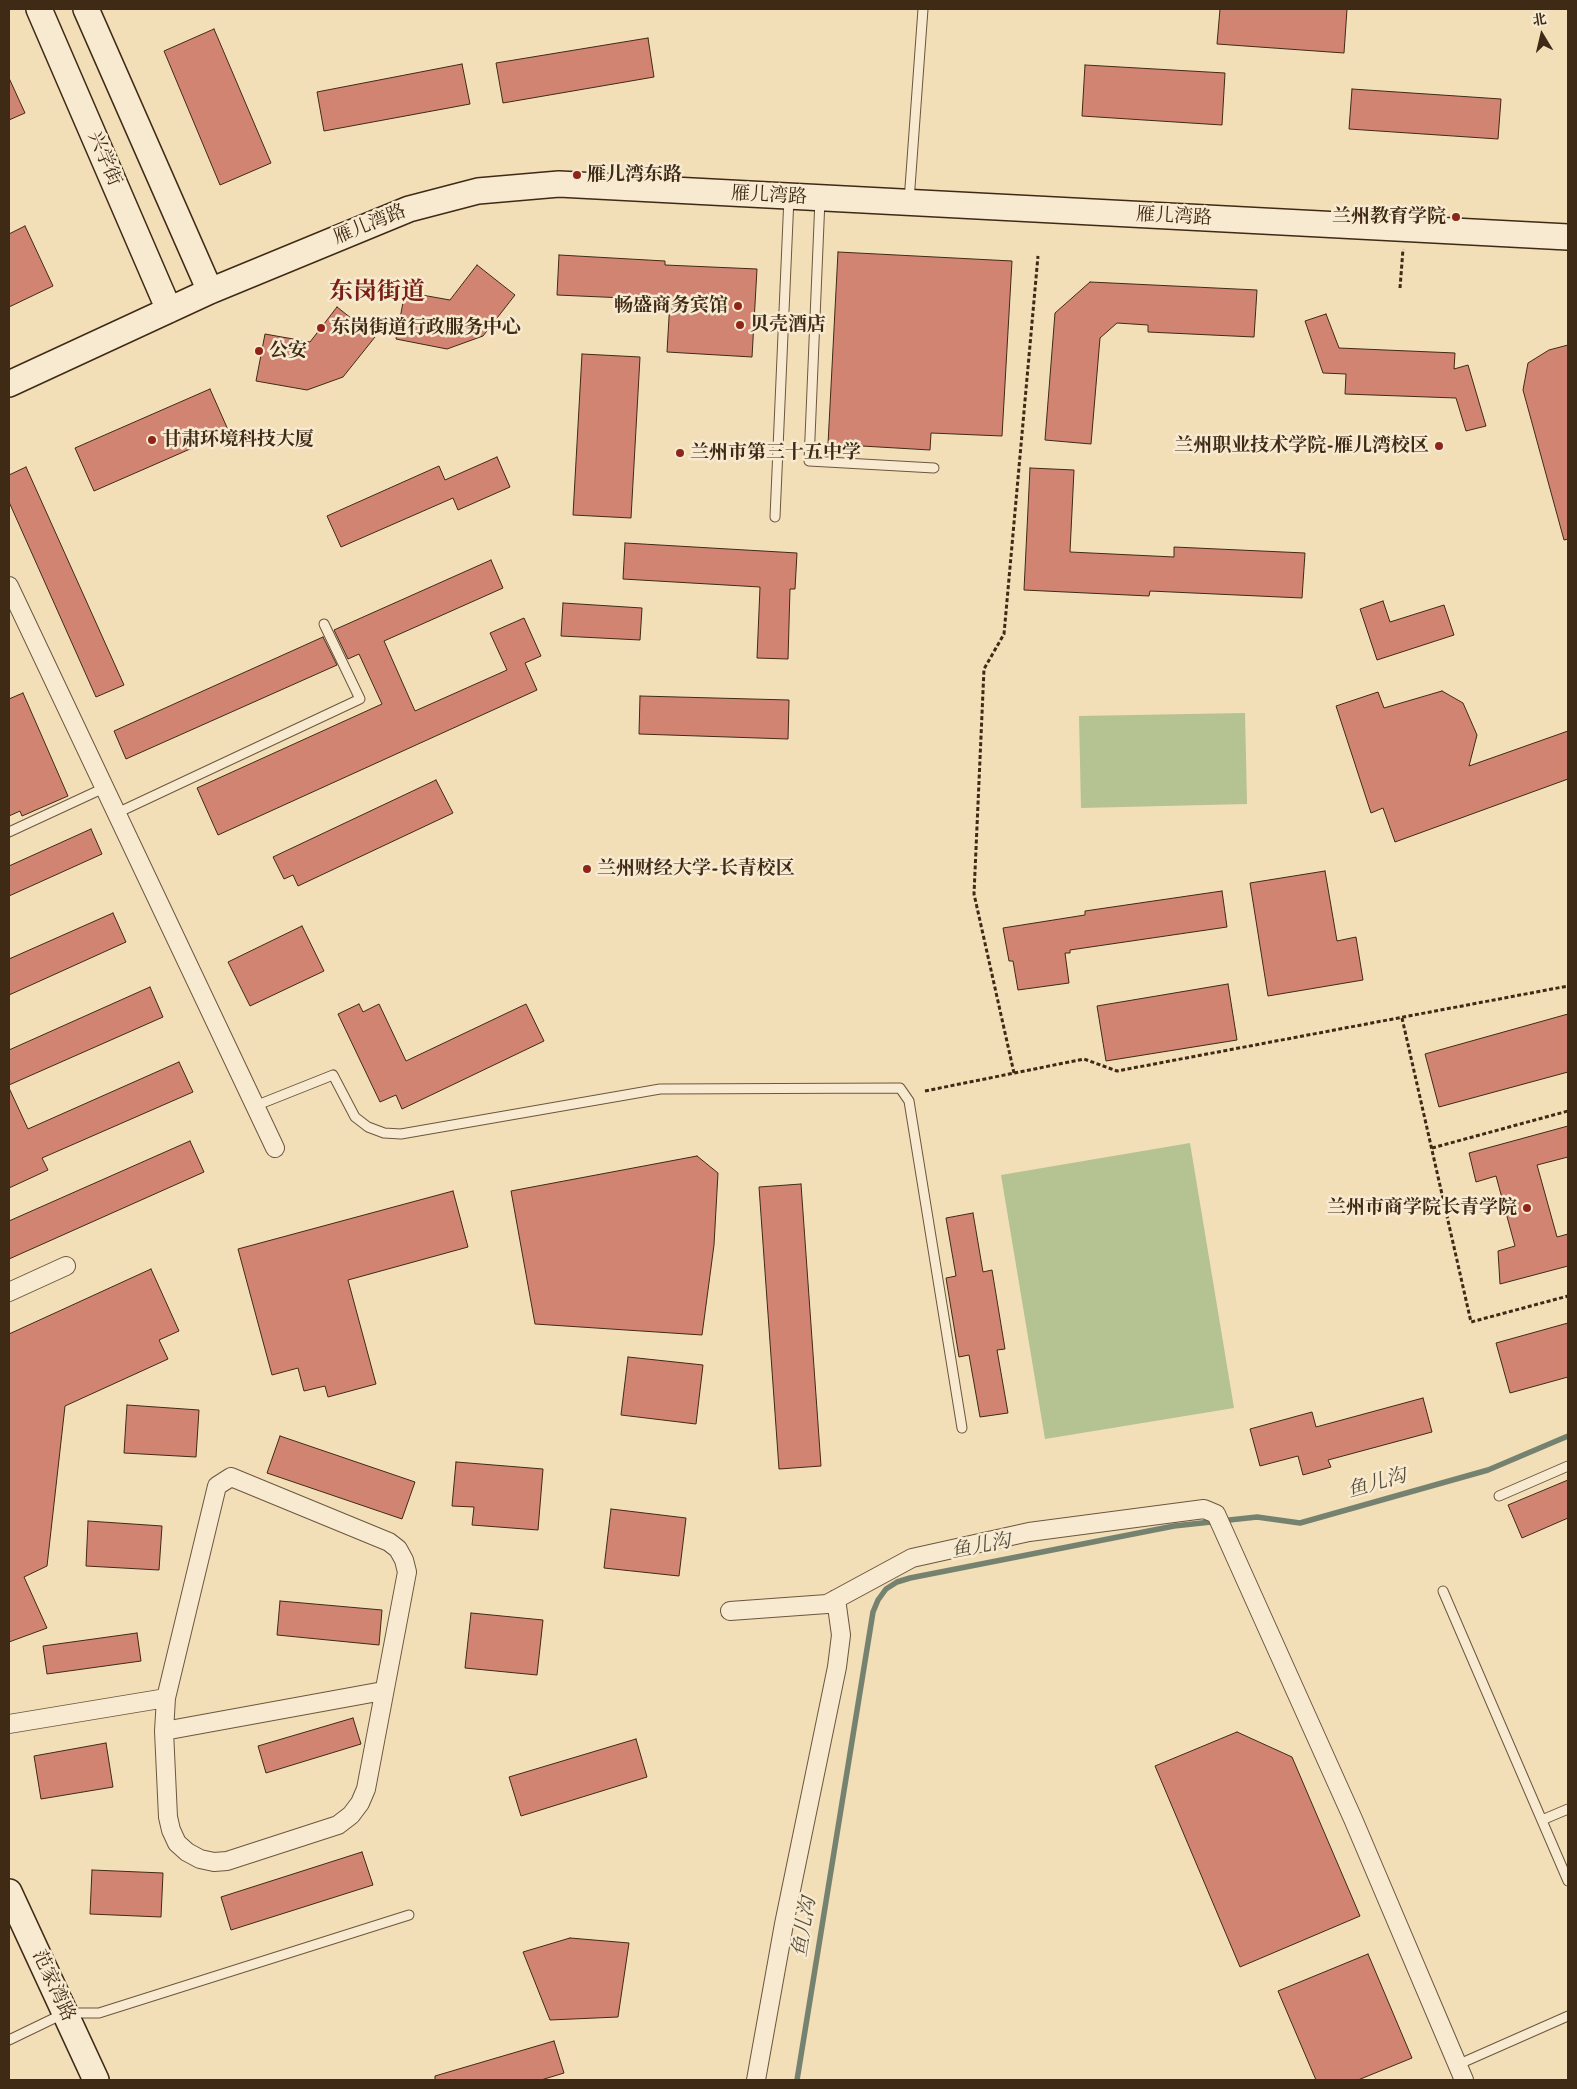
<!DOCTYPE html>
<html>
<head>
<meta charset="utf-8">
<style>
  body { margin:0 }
  #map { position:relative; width:1577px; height:2089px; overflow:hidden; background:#f2deb7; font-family:"IM FELL Great Primer","Noto Serif SC",serif }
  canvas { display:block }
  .frame { position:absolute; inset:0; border:10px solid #3f2a16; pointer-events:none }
  .north { position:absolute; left:1517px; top:10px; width:50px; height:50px; -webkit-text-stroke:4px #f7ead0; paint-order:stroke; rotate:351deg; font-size:14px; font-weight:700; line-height:20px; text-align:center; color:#3f2a16 }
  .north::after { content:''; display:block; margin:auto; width:18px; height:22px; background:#3f2a16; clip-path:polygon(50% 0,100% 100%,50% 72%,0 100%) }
</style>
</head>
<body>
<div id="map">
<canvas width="1577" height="2089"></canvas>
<div class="frame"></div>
<div class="north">北</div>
</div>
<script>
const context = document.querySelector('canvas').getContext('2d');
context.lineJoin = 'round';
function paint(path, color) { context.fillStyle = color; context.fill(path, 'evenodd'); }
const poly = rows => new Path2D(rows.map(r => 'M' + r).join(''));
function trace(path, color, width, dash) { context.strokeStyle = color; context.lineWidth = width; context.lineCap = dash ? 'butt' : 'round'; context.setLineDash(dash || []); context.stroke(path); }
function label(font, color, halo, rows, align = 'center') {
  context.font = font + ' "IM FELL Great Primer","Noto Serif SC",serif'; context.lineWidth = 5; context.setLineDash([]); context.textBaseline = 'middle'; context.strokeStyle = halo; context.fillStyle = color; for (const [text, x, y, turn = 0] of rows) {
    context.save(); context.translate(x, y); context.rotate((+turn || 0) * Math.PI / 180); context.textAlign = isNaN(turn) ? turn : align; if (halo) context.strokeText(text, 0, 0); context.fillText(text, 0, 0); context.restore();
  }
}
const green = poly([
  [1245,713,1247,804,1081,808,1079,716],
  [1190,1143,1234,1408,1045,1439,1001,1175]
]);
const stream = poly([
  [797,2080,873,1612,878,1600,886,1589,897,1582,910,1578,1174,1526,1257,1517,1300,1523,1488,1470,1568,1436]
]);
const building = poly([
  [1220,9,1347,9,1344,53,1217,44,1220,9],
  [214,29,271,163,220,185,164,51,214,29],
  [648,38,654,77,503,103,496,63,648,38],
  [462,64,470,104,324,131,317,92,462,64],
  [1085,65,1225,73,1222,125,1082,116,1085,65],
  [9,78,25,113,9,120,9,78],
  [1352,89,1501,99,1498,139,1349,129,1352,89],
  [25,226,53,286,9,307,9,234,25,226],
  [838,252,1012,261,1002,436,931,433,930,450,828,444,838,252],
  [559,255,665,261,665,265,757,269,752,357,667,352,670,300,557,295,559,255],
  [477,265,515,295,483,336,447,349,396,339,405,292,450,300,477,265],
  [1090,282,1257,290,1254,337,1148,332,1148,325,1117,323,1100,338,1091,444,1045,440,1055,313,1090,282],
  [337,307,375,337,343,377,307,390,256,381,265,334,310,342,337,307],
  [1326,314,1339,348,1455,353,1454,369,1468,365,1486,426,1466,431,1456,398,1345,394,1346,374,1323,373,1305,321,1326,314],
  [1568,345,1568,539,1564,540,1523,390,1528,363,1549,350,1568,345],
  [582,354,640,357,631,518,573,515,582,354],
  [210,389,229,432,94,491,75,448,210,389],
  [497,457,510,487,458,510,453,498,341,547,327,516,439,466,445,480,497,457],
  [26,467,124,685,96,697,9,502,9,475,26,467],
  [1030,468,1074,470,1070,552,1174,557,1174,547,1305,553,1302,598,1150,591,1149,596,1024,590,1030,468],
  [625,543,797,553,795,589,790,589,788,659,757,658,760,587,623,579,625,543],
  [491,560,503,588,384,641,415,711,507,670,490,633,524,618,541,656,525,663,537,690,218,835,197,788,382,704,359,654,348,659,334,630,491,560],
  [1383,601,1390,622,1444,605,1454,635,1377,660,1360,609,1383,601],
  [563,603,642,608,640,640,561,636,563,603],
  [323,637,337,665,126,759,114,731,323,637],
  [1442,691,1463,703,1477,735,1469,766,1568,731,1568,779,1395,842,1383,808,1371,813,1336,706,1378,692,1384,708,1442,691],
  [23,693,68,796,22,816,20,811,9,816,9,699,23,693],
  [640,696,789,700,788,739,639,734,640,696],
  [436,780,453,813,298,886,293,875,284,879,273,857,436,780],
  [91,829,102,854,9,896,9,866,91,829],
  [1325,871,1337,941,1356,937,1363,980,1268,996,1250,883,1325,871],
  [1222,891,1227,927,1070,950,1070,953,1065,953,1069,983,1018,990,1013,961,1009,961,1003,928,1085,915,1085,911,1222,891],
  [113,913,126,942,9,995,9,959,113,913],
  [302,926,324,971,250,1006,228,962,302,926],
  [1228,984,1237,1040,1106,1061,1097,1006,1228,984],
  [150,987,163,1017,9,1085,9,1050,150,987],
  [359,1004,363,1012,379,1004,406,1061,526,1004,544,1041,402,1109,396,1095,380,1102,338,1014,359,1004],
  [1568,1014,1568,1072,1439,1107,1425,1054,1568,1014],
  [179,1062,193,1092,42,1158,48,1170,9,1188,9,1088,28,1129,179,1062],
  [1568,1126,1568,1157,1537,1165,1557,1237,1568,1234,1568,1266,1500,1284,1498,1251,1515,1246,1496,1176,1476,1182,1469,1153,1568,1126],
  [190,1141,204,1172,9,1259,9,1221,190,1141],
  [697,1156,718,1173,714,1245,702,1335,535,1324,511,1191,697,1156],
  [801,1184,821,1466,779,1469,759,1187,801,1184],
  [453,1191,468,1247,348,1280,376,1384,328,1397,325,1386,304,1391,298,1368,272,1375,238,1249,453,1191],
  [973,1213,983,1272,992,1270,1005,1349,997,1350,1008,1413,980,1417,969,1355,959,1357,946,1278,956,1276,946,1218,973,1213],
  [151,1269,179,1331,159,1340,168,1359,65,1406,47,1566,24,1577,47,1628,9,1642,9,1334,151,1269],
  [1568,1323,1568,1377,1510,1393,1496,1343,1568,1323],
  [628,1357,703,1365,696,1424,621,1415,628,1357],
  [1423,1398,1432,1432,1328,1460,1331,1467,1303,1475,1298,1456,1260,1466,1250,1429,1312,1412,1316,1427,1423,1398],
  [127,1405,199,1410,196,1457,124,1453,127,1405],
  [280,1436,415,1482,402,1519,267,1473,280,1436],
  [456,1462,543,1469,538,1530,472,1525,474,1507,452,1506,456,1462],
  [1568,1480,1568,1518,1522,1538,1508,1505,1568,1480],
  [611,1509,686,1518,679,1576,604,1568,611,1509],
  [88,1521,162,1526,159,1570,86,1566,88,1521],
  [280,1601,382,1610,379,1645,277,1635,280,1601],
  [471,1613,543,1620,537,1675,465,1668,471,1613],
  [137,1633,141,1661,47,1674,43,1646,137,1633],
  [353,1718,361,1744,266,1773,258,1746,353,1718],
  [1237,1732,1292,1757,1360,1916,1240,1967,1155,1766,1237,1732],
  [636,1739,647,1777,521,1816,509,1777,636,1739],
  [106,1743,113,1787,41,1799,34,1756,106,1743],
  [362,1852,373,1885,231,1930,221,1897,362,1852],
  [92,1870,163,1873,161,1917,90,1914,92,1870],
  [570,1938,629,1943,618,2017,550,2020,523,1952,570,1938],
  [1368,1954,1412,2058,1358,2080,1316,2080,1278,1991,1368,1954],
  [554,2041,564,2073,541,2080,435,2080,435,2076,554,2041]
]);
const path = poly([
  [1400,288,1403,249],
  [1402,1018,1471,1322,1568,1296],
  [1014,1073,974,894,984,669,1004,634,1038,256],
  [925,1091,1084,1059,1117,1071,1568,986],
  [1432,1148,1568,1111]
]);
const lane = poly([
  [820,199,809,461,934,468],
  [909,201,923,9],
  [775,517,789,197],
  [117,813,360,699,324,624],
  [9,832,104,788],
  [255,1106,333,1075,355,1117,368,1127,384,1133,401,1134,660,1089,900,1088,909,1101,962,1428],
  [1499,1496,1568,1466],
  [1443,1591,1568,1881],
  [1542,1820,1568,1809],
  [9,2040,65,2013,99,2013,409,1915],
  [1457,2065,1568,2016]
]);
const street = poly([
  [9,586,275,1148],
  [9,1292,66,1266],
  [231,1477,389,1542,398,1549,404,1560,407,1572,366,1789,360,1803,351,1815,338,1825,227,1861,214,1862,200,1859,187,1852,177,1843,171,1830,168,1817,164,1731,166,1698,217,1486,231,1477],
  [730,1611,827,1604,912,1558,1029,1532,1204,1509,1216,1514,1353,1819,1464,2080],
  [9,1724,166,1698],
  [164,1731,383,1691],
  [756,2080,784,1924,837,1667,841,1635,836,1599]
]);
const secondary = poly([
  [39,9,169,310],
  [86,9,210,291],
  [9,384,210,291,409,209,478,191,559,184,1568,237],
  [9,1892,96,2080]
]);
const markers = [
  [577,175,5,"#8f2418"],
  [1456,217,5,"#8f2418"],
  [738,306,5,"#8f2418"],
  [740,325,5,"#8f2418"],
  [321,328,5,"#8f2418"],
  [259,351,5,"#8f2418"],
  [152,440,5,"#8f2418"],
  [1439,446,5,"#8f2418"],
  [680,453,5,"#8f2418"],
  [587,869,5,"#8f2418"],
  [1527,1208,5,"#8f2418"]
];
const streetNames = [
  ["兴学街",104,159,67],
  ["雁儿湾路",769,196,3],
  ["雁儿湾路",1174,217,3],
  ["雁儿湾路",370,225,-22],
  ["范家湾路",53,1986,65]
];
const poiNames = [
  ["雁儿湾东路",587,175],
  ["兰州教育学院",1446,217,"right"],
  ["畅盛商务宾馆",728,306,"right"],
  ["贝壳酒店",750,325],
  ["东岗街道行政服务中心",331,328],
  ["公安",269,351],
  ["甘肃环境科技大厦",162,440],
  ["兰州职业技术学院-雁儿湾校区",1429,446,"right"],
  ["兰州市第三十五中学",690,453],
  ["兰州财经大学-长青校区",597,869],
  ["兰州市商学院长青学院",1517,1208,"right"]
];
const waterNames = [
  ["鱼儿沟",1377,1484,-16],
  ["鱼儿沟",981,1547,-11],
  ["鱼儿沟",805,1927,-81]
];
const districtNames = [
  ["东岗街道",377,293]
];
paint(green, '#b5c292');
trace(stream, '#768270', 5.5);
paint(building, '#d28473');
trace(building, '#3f2a16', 1);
trace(lane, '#6c573e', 11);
trace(street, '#6c573e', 20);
trace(secondary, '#3f2a16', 28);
trace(path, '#3f2a16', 3, [4, 2.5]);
trace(lane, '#f7ead0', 9);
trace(street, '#f7ead0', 18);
trace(secondary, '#f7ead0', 25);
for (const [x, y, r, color] of markers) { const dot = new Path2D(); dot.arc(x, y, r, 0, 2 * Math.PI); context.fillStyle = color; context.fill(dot); trace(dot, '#f7ead0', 2); }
label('19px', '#3f2a16', '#f7ead0', streetNames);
label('bold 19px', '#3f2a16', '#f7ead0', poiNames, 'left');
label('italic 20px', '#564e3c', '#f7ead0', waterNames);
label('bold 24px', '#7a1f14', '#f7ead0', districtNames);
</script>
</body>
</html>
